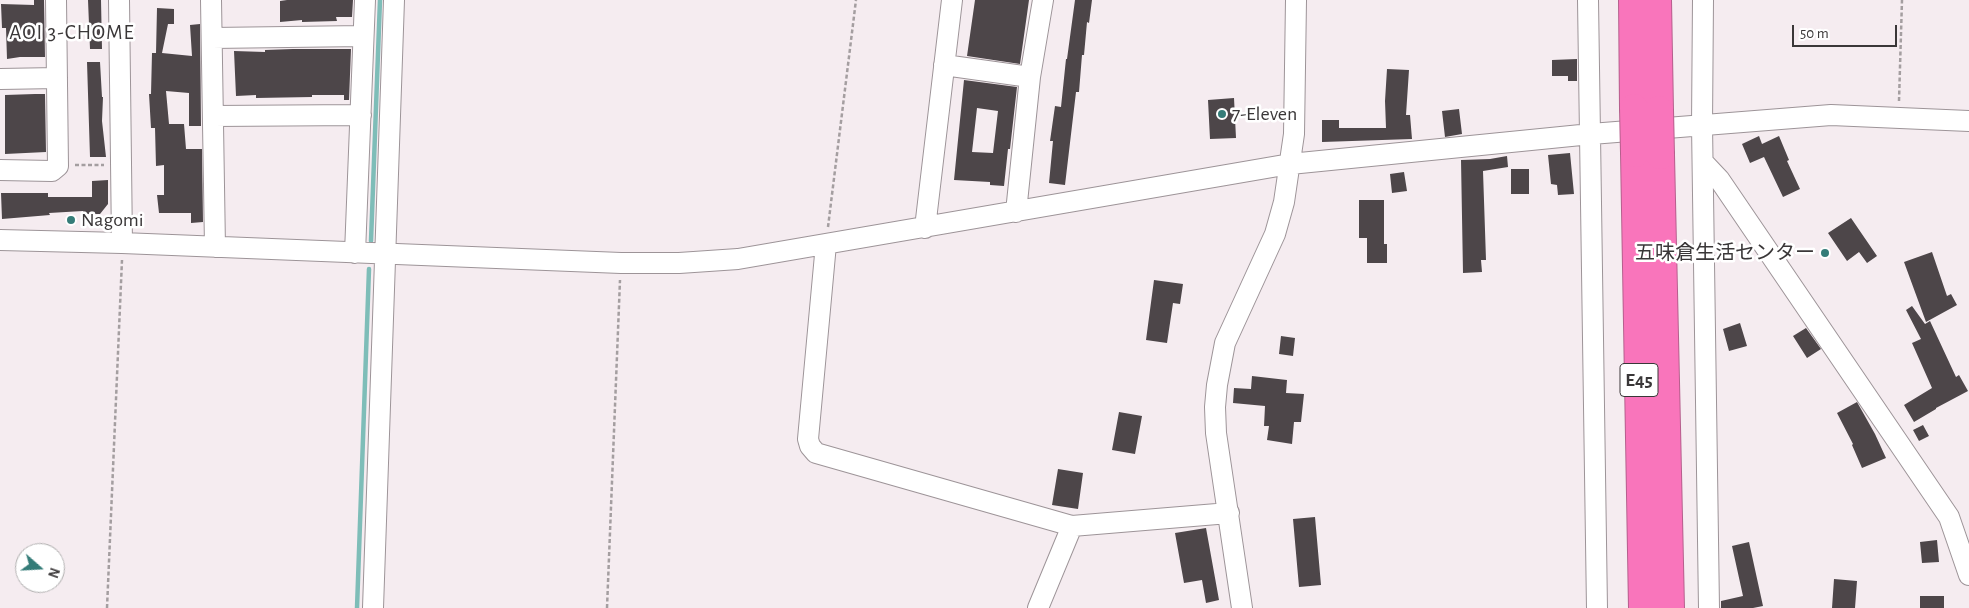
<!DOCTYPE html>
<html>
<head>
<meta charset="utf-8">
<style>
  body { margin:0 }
  #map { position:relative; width:1969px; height:608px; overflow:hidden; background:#f5ecf0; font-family:"Alegreya Sans",sans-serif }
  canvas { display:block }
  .north { position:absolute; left:15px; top:543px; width:50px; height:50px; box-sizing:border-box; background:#fff; border:1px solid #b0afaf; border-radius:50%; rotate:109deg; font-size:14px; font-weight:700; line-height:20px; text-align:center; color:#3a3738 }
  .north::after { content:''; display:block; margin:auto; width:18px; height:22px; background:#347c78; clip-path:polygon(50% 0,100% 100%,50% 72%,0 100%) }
  .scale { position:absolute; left:1792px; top:25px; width:105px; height:22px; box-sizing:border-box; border:2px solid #3a3738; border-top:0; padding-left:6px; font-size:15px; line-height:18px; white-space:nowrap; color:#3a3738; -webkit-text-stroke:4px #fff; paint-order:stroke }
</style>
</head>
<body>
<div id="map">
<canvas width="1969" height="608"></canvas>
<div class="north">N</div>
<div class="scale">50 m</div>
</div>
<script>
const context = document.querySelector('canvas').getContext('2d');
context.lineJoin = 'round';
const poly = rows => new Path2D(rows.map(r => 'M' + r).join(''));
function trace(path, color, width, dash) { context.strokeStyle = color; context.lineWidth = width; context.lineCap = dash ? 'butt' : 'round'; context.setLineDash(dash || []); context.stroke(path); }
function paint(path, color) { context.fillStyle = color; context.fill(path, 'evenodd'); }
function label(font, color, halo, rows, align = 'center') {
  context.font = font + ' "Alegreya Sans","Noto Sans JP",sans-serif'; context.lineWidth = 5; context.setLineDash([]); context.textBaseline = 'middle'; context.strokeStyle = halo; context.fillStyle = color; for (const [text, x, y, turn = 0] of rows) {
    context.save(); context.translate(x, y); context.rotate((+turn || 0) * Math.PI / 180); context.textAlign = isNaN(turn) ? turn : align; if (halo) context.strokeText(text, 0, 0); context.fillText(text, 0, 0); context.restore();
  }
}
const stream = poly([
  [371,241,380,0],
  [357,608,369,269]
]);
const building = poly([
  [34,0,44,0,45,57,20,57,7,59,6,28,2,28,1,4,34,5],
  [88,0,101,0,102,49,90,49],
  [287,0,353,0,352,17,336,17,337,21,302,22,302,20,280,22,280,1],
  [975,0,1029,0,1020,64,967,56],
  [1075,0,1092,0,1089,23,1087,22,1084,55,1082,55,1079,92,1076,92,1065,185,1049,183,1053,141,1050,141,1055,106,1061,107,1066,59,1067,59],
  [157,8,174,9,174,24,168,24,162,53,192,56,190,25,200,24,201,126,189,126,189,93,166,91,169,124,184,124,186,149,202,149,203,222,191,223,191,213,159,213,157,195,164,195,164,165,156,166,155,128,151,128,149,94,151,94,152,53,156,53],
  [293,49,351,49,349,100,344,100,344,95,312,95,312,97,256,98,256,95,236,96,234,51,265,52,265,50],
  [1577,59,1577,81,1568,81,1568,76,1552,76,1552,60],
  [87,62,100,62,102,97,103,97,102,121,106,157,90,157],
  [1387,69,1409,70,1406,115,1410,115,1412,139,1322,142,1322,120,1339,120,1339,128,1386,128,1385,101],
  [964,80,1017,87,1010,149,1008,149,1004,186,990,185,990,182,954,180],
  [977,108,998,111,993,153,972,152],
  [35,94,45,94,46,152,5,154,5,95],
  [1234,98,1236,138,1210,139,1208,100],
  [1459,109,1462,134,1445,137,1442,111],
  [1759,136,1762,144,1779,136,1789,160,1787,161,1800,189,1783,197,1764,157,1750,163,1742,144],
  [1570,153,1574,194,1558,195,1557,185,1551,184,1548,155],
  [1507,156,1508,167,1483,171,1486,260,1481,260,1482,272,1463,273,1461,160,1490,159],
  [1511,169,1529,169,1529,194,1511,194],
  [1404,172,1407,191,1392,193,1390,174],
  [108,180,108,204,100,214,84,214,83,211,49,213,50,215,2,219,1,193,48,193,48,197,92,197,92,181],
  [1359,200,1384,200,1384,244,1387,244,1387,263,1367,263,1367,238,1359,238],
  [1851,218,1877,256,1867,263,1859,252,1847,261,1828,233],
  [1932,252,1947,296,1951,294,1957,305,1926,322,1904,262],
  [1154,280,1183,284,1180,304,1173,303,1167,343,1146,340],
  [1912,306,1925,324,1930,321,1956,377,1959,375,1968,391,1936,408,1936,409,1914,422,1904,405,1932,388,1912,343,1921,339,1906,310],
  [1740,323,1747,346,1729,351,1723,329],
  [1806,328,1821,349,1807,358,1793,336],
  [1281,336,1295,338,1293,356,1279,354],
  [1252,376,1287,380,1286,393,1304,394,1301,422,1294,422,1292,444,1267,440,1269,426,1264,426,1265,406,1233,403,1234,388,1251,389],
  [1857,402,1875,434,1886,458,1862,468,1852,445,1853,444,1837,413],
  [1119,412,1142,416,1135,454,1112,450],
  [1923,425,1929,436,1919,441,1913,430],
  [1058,469,1083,473,1078,509,1052,505],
  [1315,517,1321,585,1299,587,1293,519],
  [1206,528,1219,600,1206,603,1202,580,1184,583,1175,533],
  [1937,540,1939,562,1922,563,1920,542],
  [1749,542,1763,606,1753,608,1721,608,1721,601,1743,596,1732,546],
  [1834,579,1857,581,1855,608,1832,608],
  [1920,596,1944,596,1944,608,1920,608]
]);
const path = poly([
  [1899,101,1902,0],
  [75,165,104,165],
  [828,227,856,0],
  [107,608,122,260],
  [607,608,620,280]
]);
const minor = poly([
  [119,0,122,243],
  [211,0,215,247],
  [1588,0,1597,608],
  [1703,0,1702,125,1709,608],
  [212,38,363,36],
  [944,65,1030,77],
  [0,79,57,78],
  [213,116,361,115],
  [1703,162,1719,179,1949,517,1969,575],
  [0,170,52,171,58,166,56,0],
  [1016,212,1030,77,1043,0],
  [925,228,952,0],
  [0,240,122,243,621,263,679,263,738,259,1290,164,1591,134,1831,115,1969,121],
  [826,244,808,439,810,446,816,453,1072,526,1229,513],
  [355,253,365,0],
  [373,608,394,0],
  [1038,608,1072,526],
  [1242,608,1216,433,1215,407,1217,385,1225,343,1275,234,1284,202,1294,134,1296,0]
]);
const highway = poly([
  [1633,0,1634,108],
  [1657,0,1659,110],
  [1635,153,1643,608],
  [1660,155,1670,608]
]);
const highwayBridge = poly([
  [1634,108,1635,153],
  [1659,110,1660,155]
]);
const markers = [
  [1222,114,5,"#347c78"],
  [71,220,5,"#347c78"],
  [1825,253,5,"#347c78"]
];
const shields = [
  [1639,380,38]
];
const shieldNames = [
  ["E45",1639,380]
];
const poiNames = [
  ["7-Eleven",1232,114],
  ["Nagomi",81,220],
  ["五味倉生活センター",1815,253,"right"]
];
const neighbourhoodNames = [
  ["AOI 3-CHOME",72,33]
];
trace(stream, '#7ebdb8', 4.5);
paint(building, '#4d4649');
trace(minor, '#9d9498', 22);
trace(highway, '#b65f8d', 30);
trace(path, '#a49ea0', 2.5, [4, 2.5]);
trace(minor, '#fff', 20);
trace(highway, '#f975bb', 28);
trace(highwayBridge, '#b65f8d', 30, []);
trace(highwayBridge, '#f975bb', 28);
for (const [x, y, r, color] of markers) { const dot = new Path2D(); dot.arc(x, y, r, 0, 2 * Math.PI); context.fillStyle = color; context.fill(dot); trace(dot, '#fff', 2); }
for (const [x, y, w] of shields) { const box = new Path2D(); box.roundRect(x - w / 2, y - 16.5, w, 33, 4); context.fillStyle = '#fff'; context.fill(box); trace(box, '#3a3738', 1); }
label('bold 19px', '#3a3738', null, shieldNames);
label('20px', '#3a3738', '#fff', poiNames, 'left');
context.letterSpacing = '1px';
label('21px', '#3a3738', '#fff', neighbourhoodNames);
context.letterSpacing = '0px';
</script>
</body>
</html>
